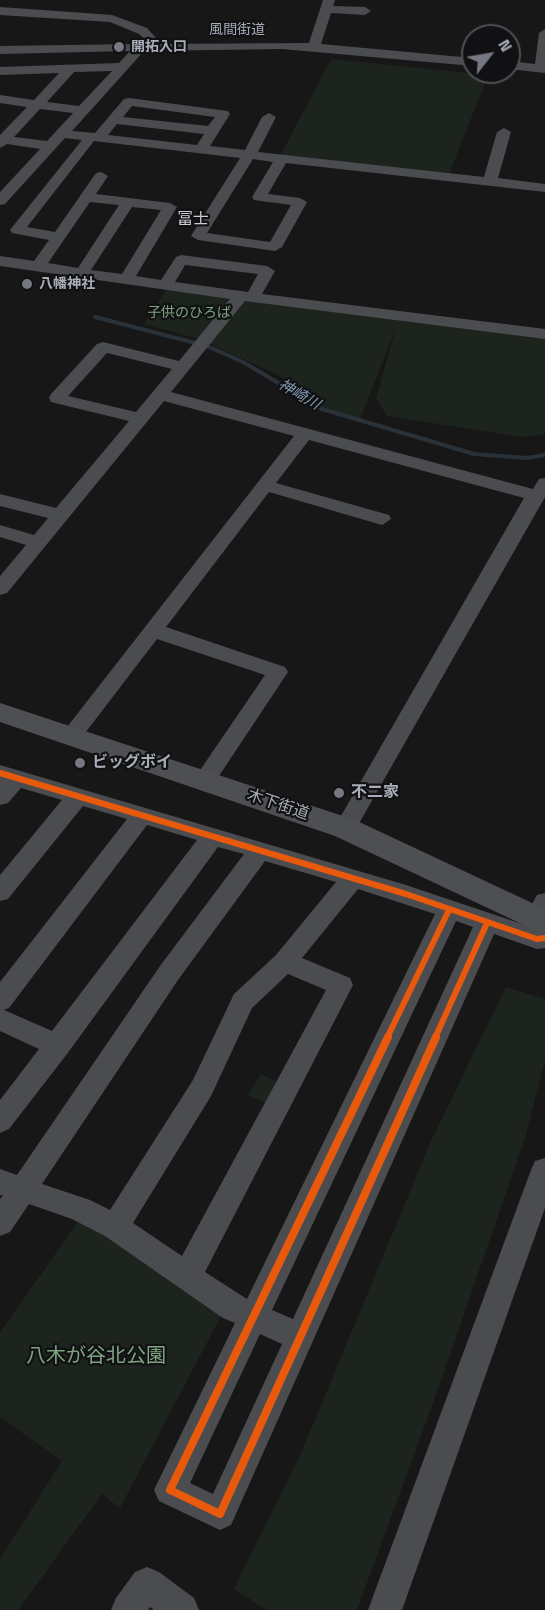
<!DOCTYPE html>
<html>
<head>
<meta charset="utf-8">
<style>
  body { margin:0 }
  #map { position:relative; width:545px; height:1610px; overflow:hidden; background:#171717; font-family:"Space Grotesk",sans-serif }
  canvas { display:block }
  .north { position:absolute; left:461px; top:24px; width:60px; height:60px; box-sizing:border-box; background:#111113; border:2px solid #4d4f55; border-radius:50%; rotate:59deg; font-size:16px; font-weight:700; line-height:24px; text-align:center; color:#a8adb8 }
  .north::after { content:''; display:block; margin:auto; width:21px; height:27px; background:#757880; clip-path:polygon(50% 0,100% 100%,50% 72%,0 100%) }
</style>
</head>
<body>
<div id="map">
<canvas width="545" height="1610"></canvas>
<div class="north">N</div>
</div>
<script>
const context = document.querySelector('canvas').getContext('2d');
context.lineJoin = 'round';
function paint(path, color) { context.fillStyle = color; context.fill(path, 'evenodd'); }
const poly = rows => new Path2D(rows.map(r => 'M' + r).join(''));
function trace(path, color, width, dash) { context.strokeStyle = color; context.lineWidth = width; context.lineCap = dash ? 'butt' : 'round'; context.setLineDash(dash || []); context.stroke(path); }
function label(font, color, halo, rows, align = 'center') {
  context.font = font + ' "Space Grotesk","Noto Sans JP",sans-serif'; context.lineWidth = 4.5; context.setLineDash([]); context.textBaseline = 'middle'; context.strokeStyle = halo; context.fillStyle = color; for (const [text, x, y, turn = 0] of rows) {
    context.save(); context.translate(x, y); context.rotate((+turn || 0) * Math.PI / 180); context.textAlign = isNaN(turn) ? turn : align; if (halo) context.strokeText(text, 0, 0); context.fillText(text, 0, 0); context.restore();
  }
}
const green = poly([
  [331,59,488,75,449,175,280,156],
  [168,288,229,296,234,301,203,340,144,324],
  [251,299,399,318,406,322,413,320,545,337,545,434,522,437,387,416,376,399,396,327,360,419,324,408,305,391,272,372,208,343,217,336,241,302],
  [506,987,545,999,545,1060,525,1138,437,1392,357,1610,267,1610,234,1589,301,1453,431,1141],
  [261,1074,280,1083,267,1104,248,1095],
  [80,1219,223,1312,120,1508,102,1494,18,1610,0,1610,0,1559,62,1461,0,1417,0,1332]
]);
const stream = poly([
  [95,317,207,346,243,362,322,409,474,454,527,458,545,455]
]);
const minor = poly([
  [323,0,335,0,333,6,365,7,371,11,365,15,331,13,321,44,473,58,473,66,282,49,144,51,72,131,95,133,124,99,129,98,228,111,230,114,210,146,245,150,262,117,269,113,276,117,258,152,484,177,497,132,504,128,511,132,498,178,545,184,545,192,286,163,268,194,300,198,307,202,282,247,275,251,198,240,191,236,240,158,94,141,27,227,55,232,96,173,101,172,108,176,96,194,170,203,177,207,136,276,161,280,176,257,181,255,267,266,275,271,262,294,545,329,545,339,245,301,171,392,533,489,539,479,545,478,545,497,353,834,345,837,337,834,334,828,524,498,309,440,276,483,389,515,391,519,382,525,269,492,166,627,285,667,288,672,213,785,205,787,197,785,194,779,265,675,157,639,79,741,71,744,63,741,60,736,294,436,164,401,7,593,0,595,0,576,26,545,0,537,0,525,34,535,48,518,0,506,0,494,56,508,129,421,51,402,49,398,51,394,97,344,103,342,179,361,230,299,0,266,0,256,34,261,49,240,12,233,10,230,82,140,65,138,5,204,0,205,0,192,40,149,7,144,0,148,0,135,27,107,0,103,0,95,34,100,59,73,0,75,0,67,119,63,130,51,0,54,0,46,137,44,143,43,144,39,139,34,110,22,0,15,0,7,112,15,147,28,156,38,155,44,309,43,323,0],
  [112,71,79,106,47,102,74,72,112,71],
  [132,106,215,117,208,126,123,117,132,106],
  [40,109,73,113,47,141,14,137,40,109],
  [117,124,204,134,197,145,108,135,117,124],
  [253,159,273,162,252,197,254,200,291,205,270,242,207,233,253,159],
  [90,202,119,205,78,268,48,263,90,202],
  [132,207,161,210,122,274,91,270,132,207],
  [185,265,258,274,248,292,175,282,185,265],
  [107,353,172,369,136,412,68,396,107,353],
  [545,29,545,73,509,69,509,61,535,64,539,33,545,29],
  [0,765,406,885,537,929,545,928,545,948,537,949,494,934,231,1525,220,1530,159,1501,154,1490,235,1323,223,1318,105,1236,72,1219,29,1204,10,1232,0,1236,0,1199,3,1195,0,1195,0,1169,17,1175,160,966,244,854,218,847,67,1054,9,1129,0,1133,0,1100,39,1049,0,1031,0,982,127,819,83,806,8,899,0,901,0,875,62,800,21,788,8,803,0,805,0,765],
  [147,825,197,840,52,1031,4,1010,9,1008,147,825],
  [265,861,336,882,276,955,234,994,193,1080,110,1210,90,1200,42,1184,178,980,265,861],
  [358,889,435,914,247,1299,205,1272,353,985,350,978,302,958,358,889],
  [456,921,473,927,293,1319,272,1310,456,921],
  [288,974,326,990,182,1256,133,1223,211,1096,252,1008,288,974],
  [260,1334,282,1344,213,1494,190,1483,260,1334],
  [545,893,545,926,537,929,529,926,525,919,533,902,537,895,545,893],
  [545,1158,545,1208,402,1610,368,1610,531,1170,535,1161,545,1158],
  [147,1567,159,1572,194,1598,199,1610,154,1610,150,1607,148,1610,111,1610,116,1598,135,1572,147,1567]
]);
const major = poly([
  [0,703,355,820,545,909,545,935,335,836,0,722,0,703]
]);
const cyclewayFar1 = poly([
  [0,773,406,894,537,939,545,938],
  [387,1038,449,910],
  [435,1038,487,923]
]);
const cycleway = poly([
  [388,1037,170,1490,220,1514,436,1037]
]);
const markers = [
  [119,47,6,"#757880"],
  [27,284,6,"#757880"],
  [80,763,6,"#757880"],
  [339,793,6,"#757880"]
];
const farStreetnames = [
  ["風間街道",237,30]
];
const farPoinames = [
  ["開拓入口",131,47],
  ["八幡神社",39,284]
];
const farParknames = [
  ["子供のひろば",189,313]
];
const farWaternames = [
  ["神崎川",299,395,30]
];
const farQuarternames = [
  ["冨士",193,220]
];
const poiNames = [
  ["ビッグボイ",92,763],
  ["不二家",351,793]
];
const streetNames = [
  ["木下街道",278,805,19]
];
const nearParknames = [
  ["八木が谷北公園",96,1357]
];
paint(green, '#1d241e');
trace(stream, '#2a3239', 4);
paint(minor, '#4b4c50');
paint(major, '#4d4f52');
trace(cyclewayFar1, '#e8590c', 6);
trace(cycleway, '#e8590c', 8);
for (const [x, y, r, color] of markers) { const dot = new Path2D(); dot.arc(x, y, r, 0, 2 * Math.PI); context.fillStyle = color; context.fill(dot); trace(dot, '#111113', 2); }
label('14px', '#a8adb8', '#111113', farStreetnames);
label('bold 14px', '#a8adb8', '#111113', farPoinames, 'left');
label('14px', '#7fa381', '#111113', farParknames);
label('italic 15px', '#7f9bb3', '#111113', farWaternames);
label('16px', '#c9ccd4', '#111113', farQuarternames);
label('bold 16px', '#a8adb8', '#111113', poiNames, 'left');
label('16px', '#a8adb8', '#111113', streetNames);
label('20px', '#7fa381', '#111113', nearParknames);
</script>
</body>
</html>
